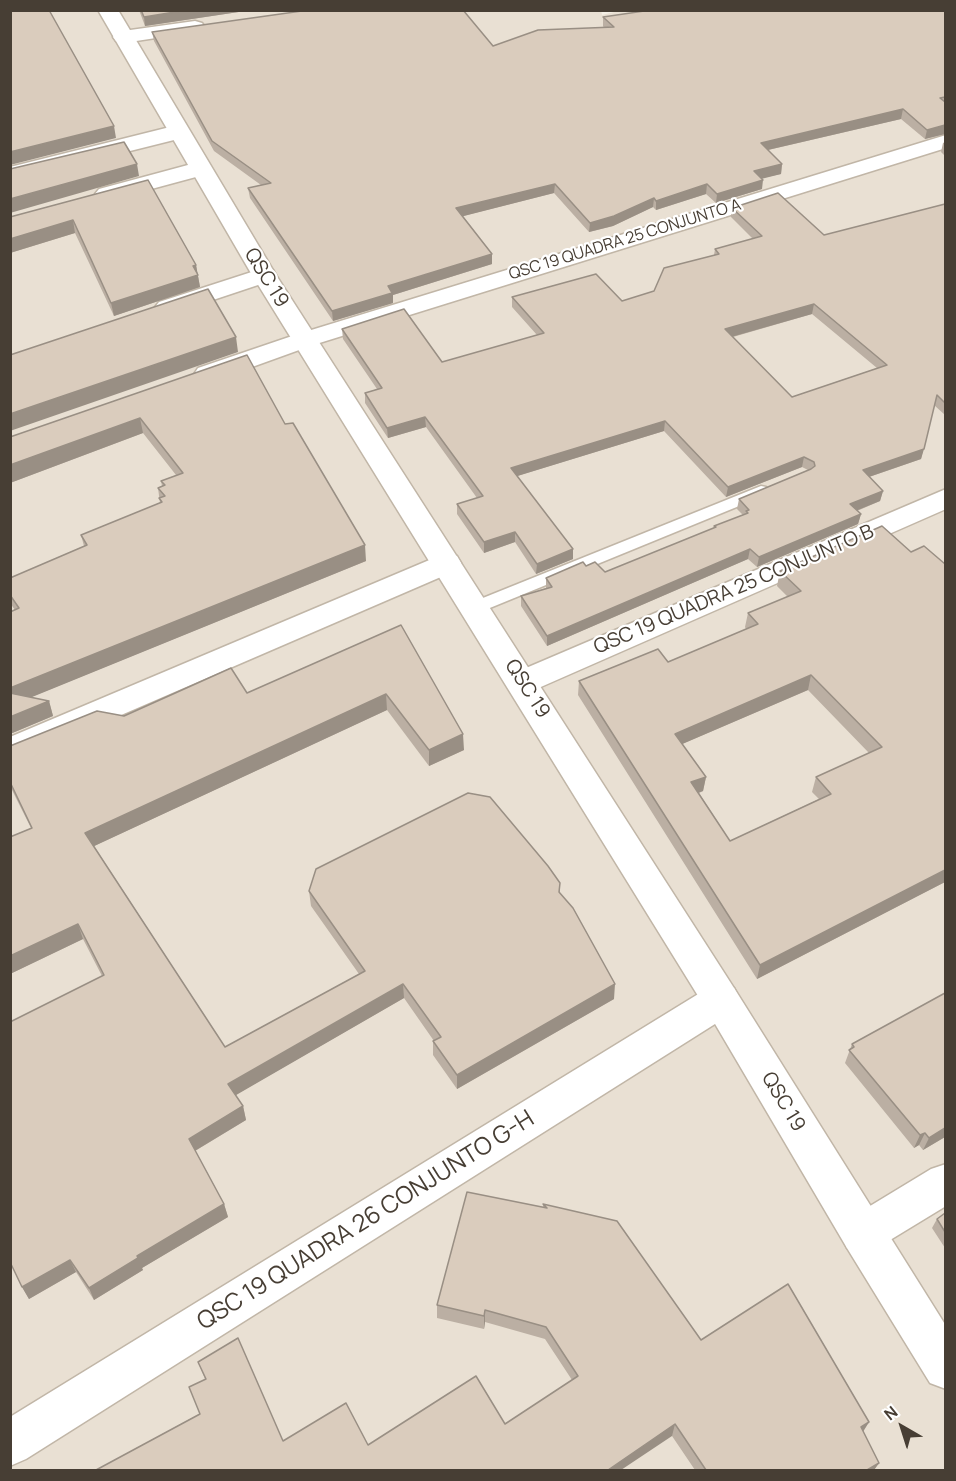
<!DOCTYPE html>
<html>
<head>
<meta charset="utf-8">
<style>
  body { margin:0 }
  #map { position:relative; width:956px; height:1481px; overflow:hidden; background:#f4efe5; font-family:Manrope,sans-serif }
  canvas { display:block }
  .frame { position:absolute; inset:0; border:12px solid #473e34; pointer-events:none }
  .north { position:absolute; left:872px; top:1397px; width:60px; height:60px; -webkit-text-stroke:4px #fff; paint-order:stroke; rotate:321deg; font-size:16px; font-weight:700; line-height:24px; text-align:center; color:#473e34 }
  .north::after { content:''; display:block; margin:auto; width:21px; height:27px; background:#473e34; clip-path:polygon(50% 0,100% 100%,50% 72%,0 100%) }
</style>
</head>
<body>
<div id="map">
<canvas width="956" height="1481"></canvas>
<div class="frame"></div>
<div class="north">N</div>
</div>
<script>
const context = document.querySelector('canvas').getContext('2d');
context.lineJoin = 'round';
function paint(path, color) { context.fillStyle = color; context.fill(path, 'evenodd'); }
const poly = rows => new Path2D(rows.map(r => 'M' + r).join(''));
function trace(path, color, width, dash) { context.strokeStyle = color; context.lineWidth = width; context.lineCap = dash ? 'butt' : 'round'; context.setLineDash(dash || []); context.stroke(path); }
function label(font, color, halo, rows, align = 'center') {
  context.font = font + ' Manrope,sans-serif'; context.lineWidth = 4.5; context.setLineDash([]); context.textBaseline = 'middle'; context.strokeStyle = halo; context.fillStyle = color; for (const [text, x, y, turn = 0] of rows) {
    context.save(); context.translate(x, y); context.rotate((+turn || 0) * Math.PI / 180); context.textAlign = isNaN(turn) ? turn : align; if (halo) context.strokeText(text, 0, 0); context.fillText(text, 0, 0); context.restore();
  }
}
const residential = poly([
  [601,10,602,15,622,10,945,11,945,1470,11,1470,10,11]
]);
const service = poly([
  [761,486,766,487,769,491,766,495,480,612,474,614,468,612,466,608,468,604,761,486]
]);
const minor = poly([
  [195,21,202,23,205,27,202,31,123,43,116,41,113,37,116,33,123,31,195,21],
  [178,125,186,127,189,132,186,137,10,181,10,167,178,125],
  [946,135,946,148,313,345,216,380,207,382,198,380,194,374,198,368,295,335,946,135],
  [199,162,207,164,210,169,207,174,107,201,99,199,95,194,99,189,199,162],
  [264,268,273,270,276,275,273,280,168,315,159,312,155,307,159,302,264,268],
  [946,489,946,509,534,690,523,694,512,690,507,682,512,674,946,489],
  [446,553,457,556,461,563,457,570,10,763,10,737,446,553],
  [721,984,734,988,740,1000,734,1012,26,1459,10,1466,10,1417,708,988,721,984],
  [946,1164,946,1206,877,1248,862,1254,847,1248,841,1234,847,1220,931,1169,946,1164]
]);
const tertiary = poly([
  [98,10,118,10,276,275,734,988,946,1326,946,1389,930,1383,847,1248,708,1012,252,275,98,10]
]);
const wall = poly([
  [139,10,252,10,145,26],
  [945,10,945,134,925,139,901,119,768,150,782,164,781,174,762,178,762,189,716,203,706,194,656,210,653,207,613,226,589,232,554,193,463,216,492,254,492,264,393,295,393,303,333,321,250,198,248,188,261,185,214,151,154,41,152,32,493,46,604,28,603,26,603,17],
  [945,142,945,156,941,152,943,143],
  [148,180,196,265,200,287,114,316,75,233,10,253,10,217],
  [945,204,945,415,934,405,921,459,869,477,883,491,880,501,857,511,861,514,858,524,757,567,748,559,547,646,521,606,521,596,546,588,546,578,586,566,605,572,714,528,714,526,743,515,737,509,739,499,808,470,802,467,726,497,664,431,517,476,573,549,573,559,536,574,515,542,484,553,457,514,457,504,477,498,426,427,388,438,365,403,365,393,377,389,343,339,342,329,442,362,537,335,512,307,512,297,622,301,654,291,714,255,715,249,753,239,731,217,732,208,824,235],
  [812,314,877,368,792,397,733,337],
  [247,355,285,424,366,561,31,697,49,701,53,716,10,734,15,610,10,603,10,578,84,546,81,535,160,503,158,488,162,486,161,481,176,475,143,433,10,483,10,437],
  [911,552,945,564,945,883,945,882,757,979,578,695,579,681,668,662,746,629,745,627,748,613,788,597,777,586,780,571],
  [808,690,869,753,816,777,812,792,819,799,730,841,699,793,703,791,706,777,682,744],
  [401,625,464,750,429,766,387,710,94,846,225,1047,359,974,311,906,309,891,560,883,560,893,614,999,457,1089,433,1055,433,1041,434,1041,404,998,235,1095,243,1106,246,1120,195,1151,224,1204,228,1217,142,1268,143,1270,94,1300,76,1272,29,1299,22,1287,102,976,83,939,10,974,10,837,31,828,10,786,10,746,124,716,247,693],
  [852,1044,945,1137,923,1150,919,1145,914,1148,845,1063],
  [543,1204,701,1340,869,1422,863,1432,879,1463,874,1470,695,1470,672,1436,96,1470,199,1414,205,1379,198,1362,283,1441,368,1445,505,1424,572,1380,545,1339,485,1322,484,1329,437,1318,437,1305,543,1208],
  [945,1213,945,1248,932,1228,937,1219]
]);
const shadedWall = poly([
  [187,10,252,10,145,26,144,17],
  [903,109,901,119,759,152,761,143],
  [945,125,945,134,925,139,927,130],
  [114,126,116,138,10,165,10,152],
  [137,164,139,176,10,213,10,199],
  [782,164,781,174,753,181,754,171],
  [763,180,762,189,716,203,717,194],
  [555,184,554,193,456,218,456,208],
  [707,184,706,194,656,210,656,201],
  [654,198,653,207,613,226,589,232,590,223],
  [73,220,75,233,10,253,10,239],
  [492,254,492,264,393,295,393,303,333,321,332,311,388,286],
  [196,265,200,287,114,316,111,303],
  [814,304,812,314,724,339,725,329],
  [236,337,238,352,10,431,10,414],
  [425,417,426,427,388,438,387,428],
  [140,418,143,433,10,483,10,465],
  [665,421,664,431,511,478,511,468],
  [924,449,921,459,860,480,863,470],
  [804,457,802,467,726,497,728,487],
  [883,491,880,501,848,514,850,504],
  [861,514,858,524,757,567,759,557],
  [515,532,515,542,484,553,484,542],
  [365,545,366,561,10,706,10,688],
  [573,549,573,559,536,574,537,564],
  [750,549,748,559,547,646,547,636],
  [811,675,808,690,673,748,675,734],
  [386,694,387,710,90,848,85,833],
  [49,701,53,716,10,734,10,717],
  [463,734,464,750,429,766,429,750],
  [706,777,703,791,689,796,691,782],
  [945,870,945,882,757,979,760,965],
  [78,924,83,939,10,974,10,956],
  [403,984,404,998,231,1098,228,1084],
  [615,984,614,999,457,1089,457,1075],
  [243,1106,246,1120,193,1152,189,1139],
  [945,1128,945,1137,923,1150,929,1138],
  [925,1133,919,1145,914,1148,920,1135],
  [224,1204,228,1217,142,1268,143,1270,94,1300,89,1288,137,1256],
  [70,1260,76,1272,29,1299,22,1287],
  [485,1310,485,1322,484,1329,484,1316],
  [869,1422,862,1433,861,1427],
  [675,1424,672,1436,621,1470,608,1470],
  [879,1463,874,1470,867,1470]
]);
const building = poly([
  [10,10,49,10,114,126,10,152,10,10],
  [141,10,187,10,144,17,141,10],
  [309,10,463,10,493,46,538,30,614,27,603,17,651,10,945,10,945,97,940,98,945,102,945,125,927,130,903,109,761,143,782,164,754,171,763,180,717,194,707,184,656,201,654,198,614,216,590,223,555,184,456,208,492,254,388,286,392,293,332,311,248,188,271,183,212,141,152,32,309,10],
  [124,142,137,164,10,199,10,169,124,142],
  [148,180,196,265,193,266,198,275,111,303,73,220,10,239,10,217,148,180],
  [778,193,824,235,945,204,945,403,937,395,924,449,863,470,883,491,850,504,861,514,759,557,750,549,547,636,521,596,552,587,546,578,583,562,586,566,595,562,605,572,716,527,714,526,748,513,746,511,749,510,739,499,811,469,815,466,814,462,804,457,728,487,665,421,511,468,573,549,537,564,515,532,484,542,457,504,483,496,425,417,387,428,365,393,382,388,342,329,404,309,442,362,544,333,512,297,596,274,622,301,654,291,664,268,719,254,715,249,762,236,732,208,778,193],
  [814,304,887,365,792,397,725,329,814,304],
  [208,289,236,337,10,414,10,355,208,289],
  [247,355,285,424,293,423,365,545,10,688,10,612,19,608,10,595,10,578,87,545,81,535,162,502,159,498,165,496,158,488,165,485,161,481,183,473,140,418,10,465,10,437,247,355],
  [882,526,911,552,924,546,945,564,945,870,760,965,579,681,658,649,668,662,758,624,748,613,801,591,780,571,882,526],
  [811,675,882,747,816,777,831,794,730,841,691,782,706,777,675,734,811,675],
  [401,625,463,734,429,750,386,694,85,833,225,1047,365,971,309,891,316,869,468,793,490,797,548,866,560,883,559,892,573,908,615,984,457,1075,433,1041,441,1037,403,984,228,1084,243,1106,189,1139,224,1204,137,1256,138,1258,89,1288,70,1260,22,1287,10,1262,10,1022,104,975,78,924,10,956,10,837,32,828,10,782,10,746,97,711,124,716,231,668,247,693,401,625],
  [10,693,49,701,10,717,10,693],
  [945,993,945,1128,929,1138,925,1133,920,1135,849,1050,854,1047,852,1044,945,993],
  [467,1192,547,1208,543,1204,617,1221,701,1340,788,1284,869,1422,861,1427,879,1463,867,1470,706,1470,675,1424,608,1470,96,1470,200,1414,189,1387,206,1379,198,1362,238,1338,283,1441,346,1403,368,1445,476,1376,505,1424,578,1376,546,1327,485,1310,484,1316,437,1305,467,1192],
  [945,1213,945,1232,937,1219,945,1213]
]);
const farStreetnames = [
  ["QSC 19 QUADRA 25 CONJUNTO A",625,240,-17]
];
const streetNames = [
  ["QSC 19",266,278,58],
  ["QSC 19 QUADRA 25 CONJUNTO B",734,590,-23],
  ["QSC 19",527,689,57],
  ["QSC 19",783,1102,59]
];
const nearStreetnames = [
  ["QSC 19 QUADRA 26 CONJUNTO G-H",366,1221,-32]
];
paint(residential, '#e9e0d3');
trace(service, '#c1b6a7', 3);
trace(minor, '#c1b6a7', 3);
trace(tertiary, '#c1b6a7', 3);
paint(service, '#fff');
paint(minor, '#fff');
paint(tertiary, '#fff');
paint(wall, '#bbafa3');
paint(shadedWall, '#998f84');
paint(building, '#daccbd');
trace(building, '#998f84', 1.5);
label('16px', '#473e34', '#fff', farStreetnames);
label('20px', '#473e34', '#fff', streetNames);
label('24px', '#473e34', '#fff', nearStreetnames);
</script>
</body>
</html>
